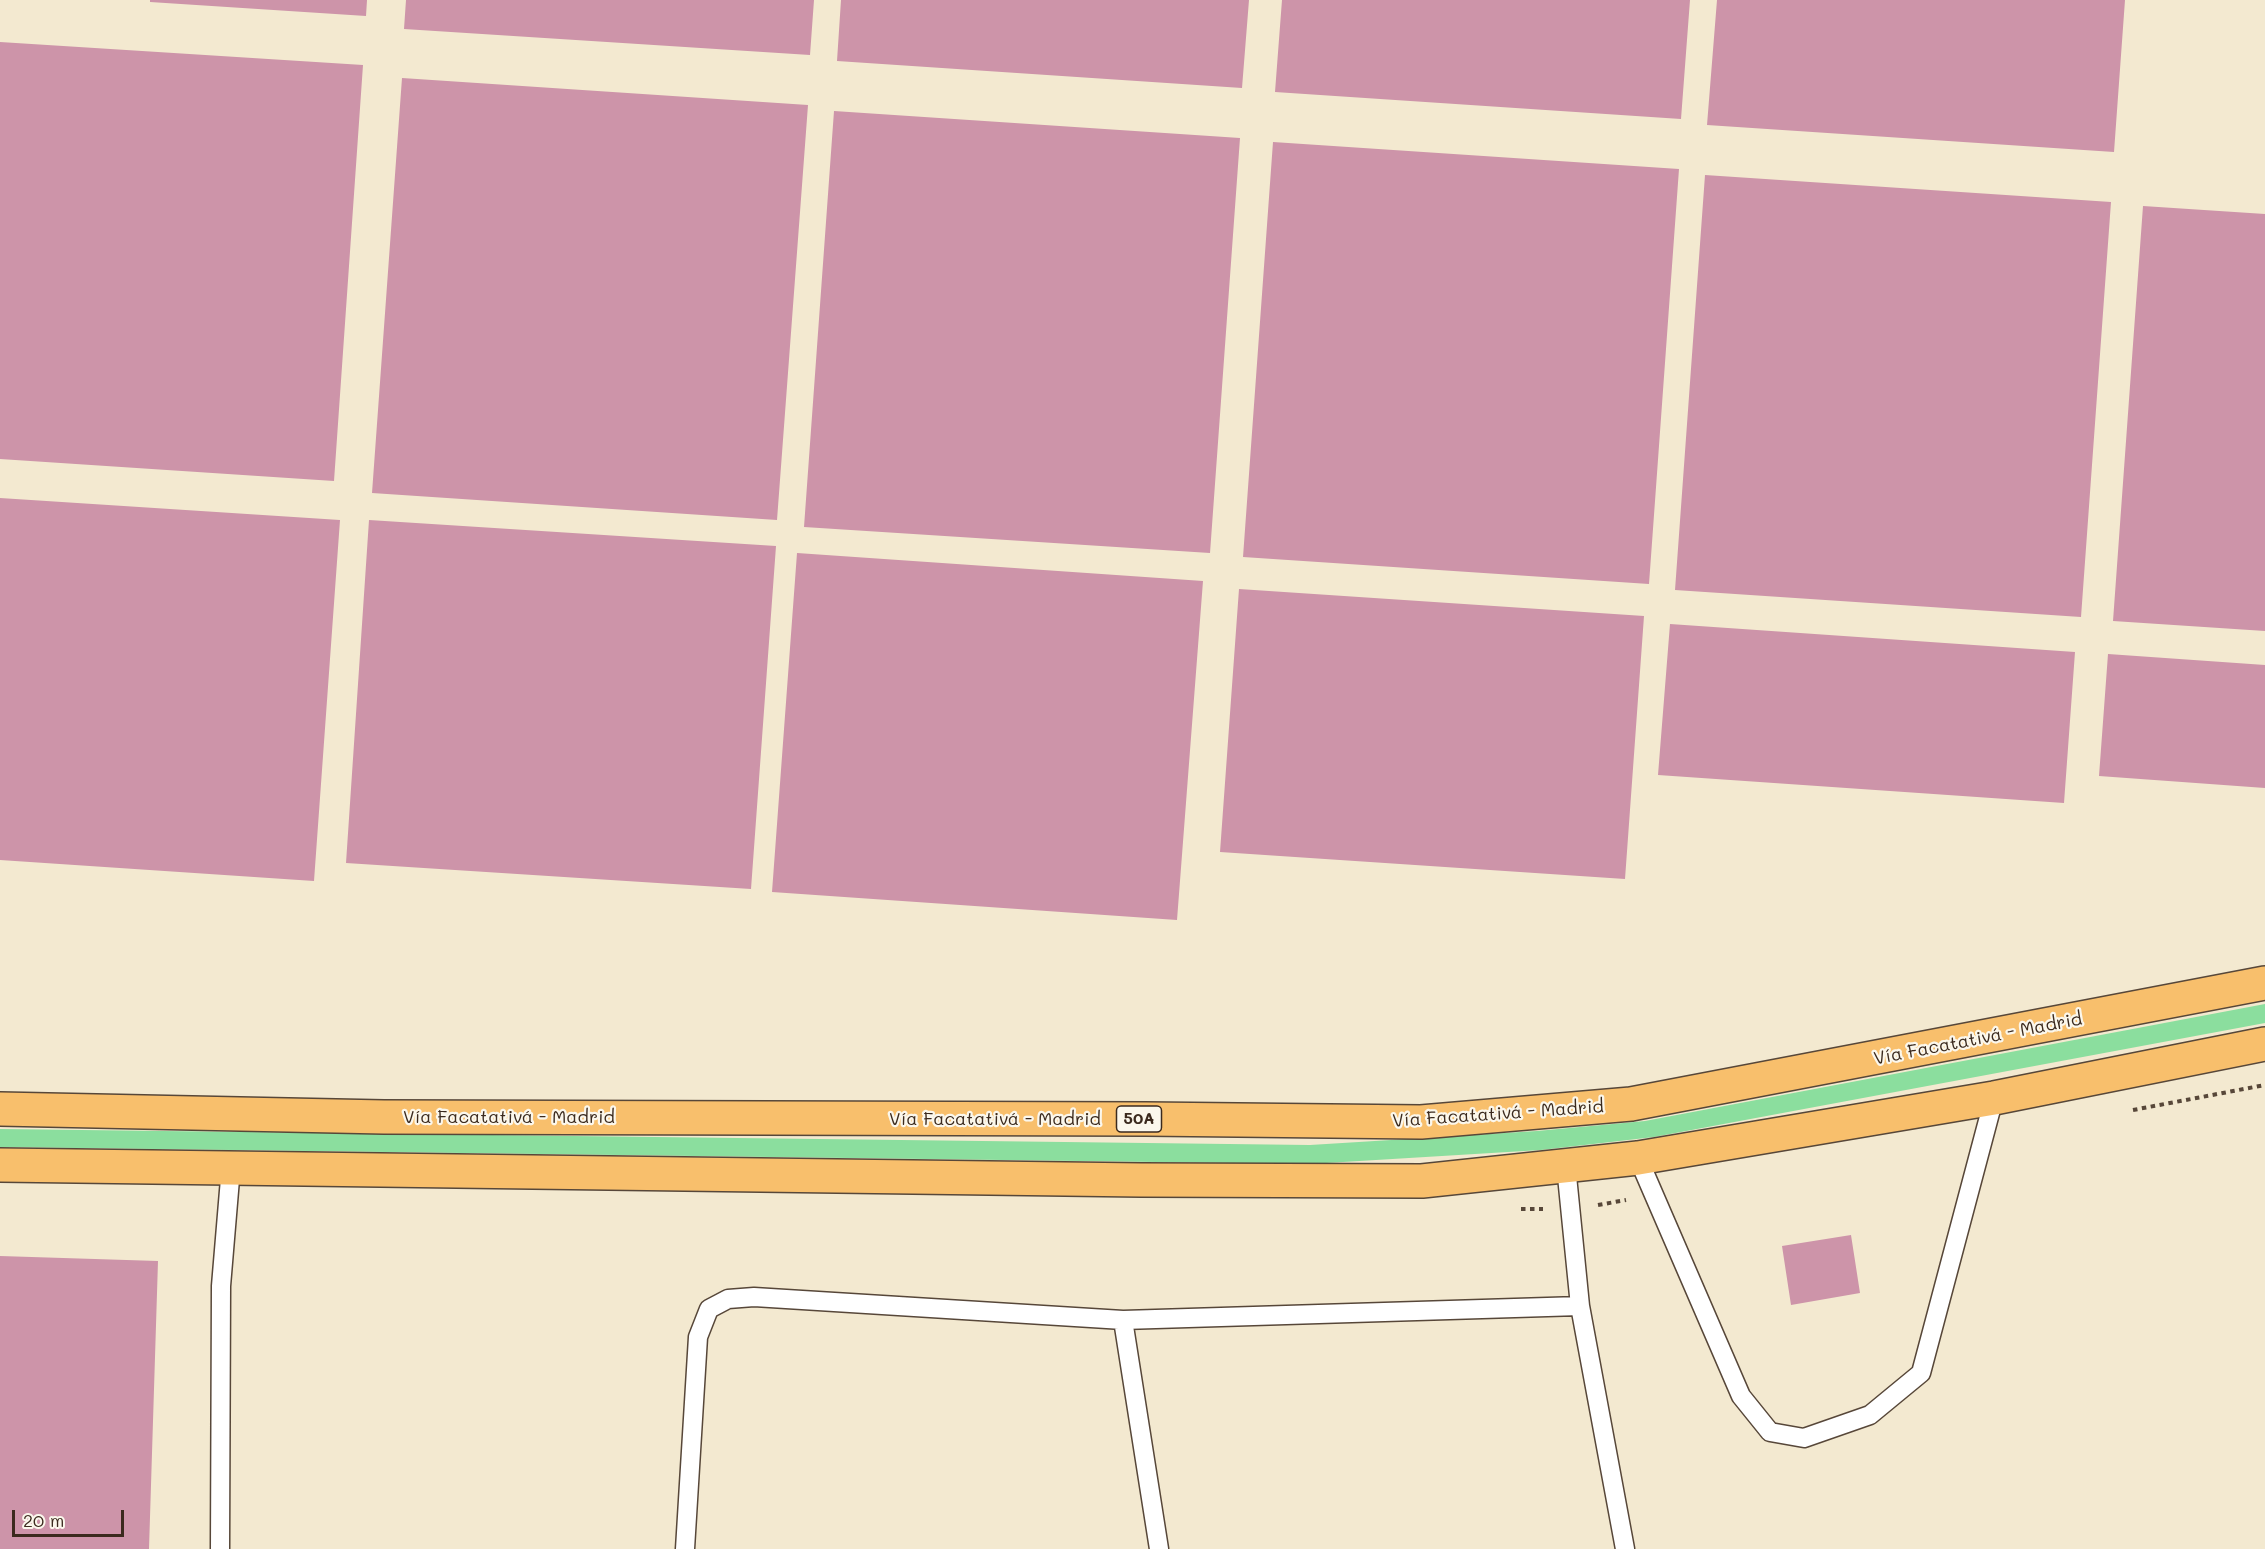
<!DOCTYPE html>
<html>
<head>
<meta charset="utf-8">
<style>
  body { margin:0 }
  #map { position:relative; width:2265px; height:1549px; overflow:hidden; background:#f3e9d0; font-family:Mali,sans-serif }
  canvas { display:block }
  .scale { position:absolute; left:12px; top:1510px; width:112px; height:27px; box-sizing:border-box; border:3px solid #3b2a1e; border-top:0; padding-left:8px; font-size:18px; line-height:21px; white-space:nowrap; color:#3b2a1e; -webkit-text-stroke:4px #fbf7ec; paint-order:stroke }
</style>
</head>
<body>
<div id="map">
<canvas width="2265" height="1549"></canvas>
<div class="scale">20 m</div>
</div>
<script>
const context = document.querySelector('canvas').getContext('2d');
context.lineJoin = 'round';
function paint(path, color) { context.fillStyle = color; context.fill(path, 'evenodd'); }
const poly = rows => new Path2D(rows.map(r => 'M' + r).join(''));
function trace(path, color, width, dash) { context.strokeStyle = color; context.lineWidth = width; context.lineCap = dash ? 'butt' : 'round'; context.setLineDash(dash || []); context.stroke(path); }
function label(font, color, halo, rows, align = 'center') {
  context.font = font + ' Mali,sans-serif'; context.lineWidth = 4.5; context.setLineDash([]); context.textBaseline = 'middle'; context.strokeStyle = halo; context.fillStyle = color; for (const [text, x, y, turn = 0] of rows) {
    context.save(); context.translate(x, y); context.rotate((+turn || 0) * Math.PI / 180); context.textAlign = isNaN(turn) ? turn : align; if (halo) context.strokeText(text, 0, 0); context.fillText(text, 0, 0); context.restore();
  }
}
const green = poly([
  [2265,1004,2265,1023,1654,1137,1541,1150,1310,1164,0,1147,0,1129,1310,1145,1537,1131,1645,1121]
]);
const building = poly([
  [150,0,367,0,366,16,150,2],
  [406,0,814,0,810,55,404,29],
  [841,0,1249,0,1242,88,837,61],
  [1282,0,1690,0,1681,119,1275,92],
  [1717,0,2125,0,2114,152,1707,125],
  [0,42,363,65,334,481,0,459],
  [402,78,808,105,777,520,372,493],
  [834,111,1240,138,1210,553,804,527],
  [1273,142,1679,169,1649,584,1243,557],
  [1705,175,2111,202,2081,617,1675,590],
  [2143,206,2265,214,2265,631,2113,621],
  [0,498,340,520,314,881,0,860],
  [369,520,776,546,751,889,346,863],
  [797,553,1203,581,1177,920,772,892],
  [1239,589,1644,616,1625,879,1220,852],
  [1670,624,2075,652,2064,803,1658,775],
  [2108,654,2265,665,2265,788,2099,776],
  [1851,1235,1860,1293,1791,1305,1782,1246],
  [0,1256,158,1261,149,1549,0,1549]
]);
const path = poly([
  [2133,1110,2265,1085],
  [1598,1205,1626,1200],
  [1521,1209,1543,1209]
]);
const lane = poly([
  [1638,1158,1741,1396,1770,1432,1804,1438,1870,1415,1921,1373,1994,1098],
  [1566,1166,1580,1306,1625,1549],
  [1123,1320,1159,1549],
  [220,1549,221,1286,231,1167],
  [685,1549,698,1337,709,1309,728,1299,754,1297,1123,1320,1580,1306]
]);
const primary = poly([
  [0,1109,384,1117,1146,1119,1421,1122,1631,1104,2265,983],
  [0,1165,1141,1180,1422,1181,1638,1158,1994,1098,2265,1044]
]);
const shields = [
  [1139,1119,45]
];
const shieldNames = [
  ["50A",1139,1119]
];
const streetNames = [
  ["Vía Facatativá - Madrid",1978,1039,-11],
  ["Vía Facatativá - Madrid",1498,1114,-4],
  ["Vía Facatativá - Madrid",509,1117],
  ["Vía Facatativá - Madrid",995,1119]
];
paint(green, '#8bde9e');
paint(building, '#cd94a9');
trace(lane, '#574739', 21);
trace(primary, '#574739', 36);
trace(path, '#574739', 4, [4.5, 4.5]);
trace(lane, '#fff', 18);
trace(primary, '#f8bf6c', 33);
for (const [x, y, w] of shields) { const box = new Path2D(); box.roundRect(x - w / 2, y - 13, w, 26, 4.5); context.fillStyle = '#fbf7ec'; context.fill(box); trace(box, '#3b2a1e', 1.5); }
label('bold 16px', '#3b2a1e', null, shieldNames);
label('18px', '#3b2a1e', '#fbf7ec', streetNames);
</script>
</body>
</html>
